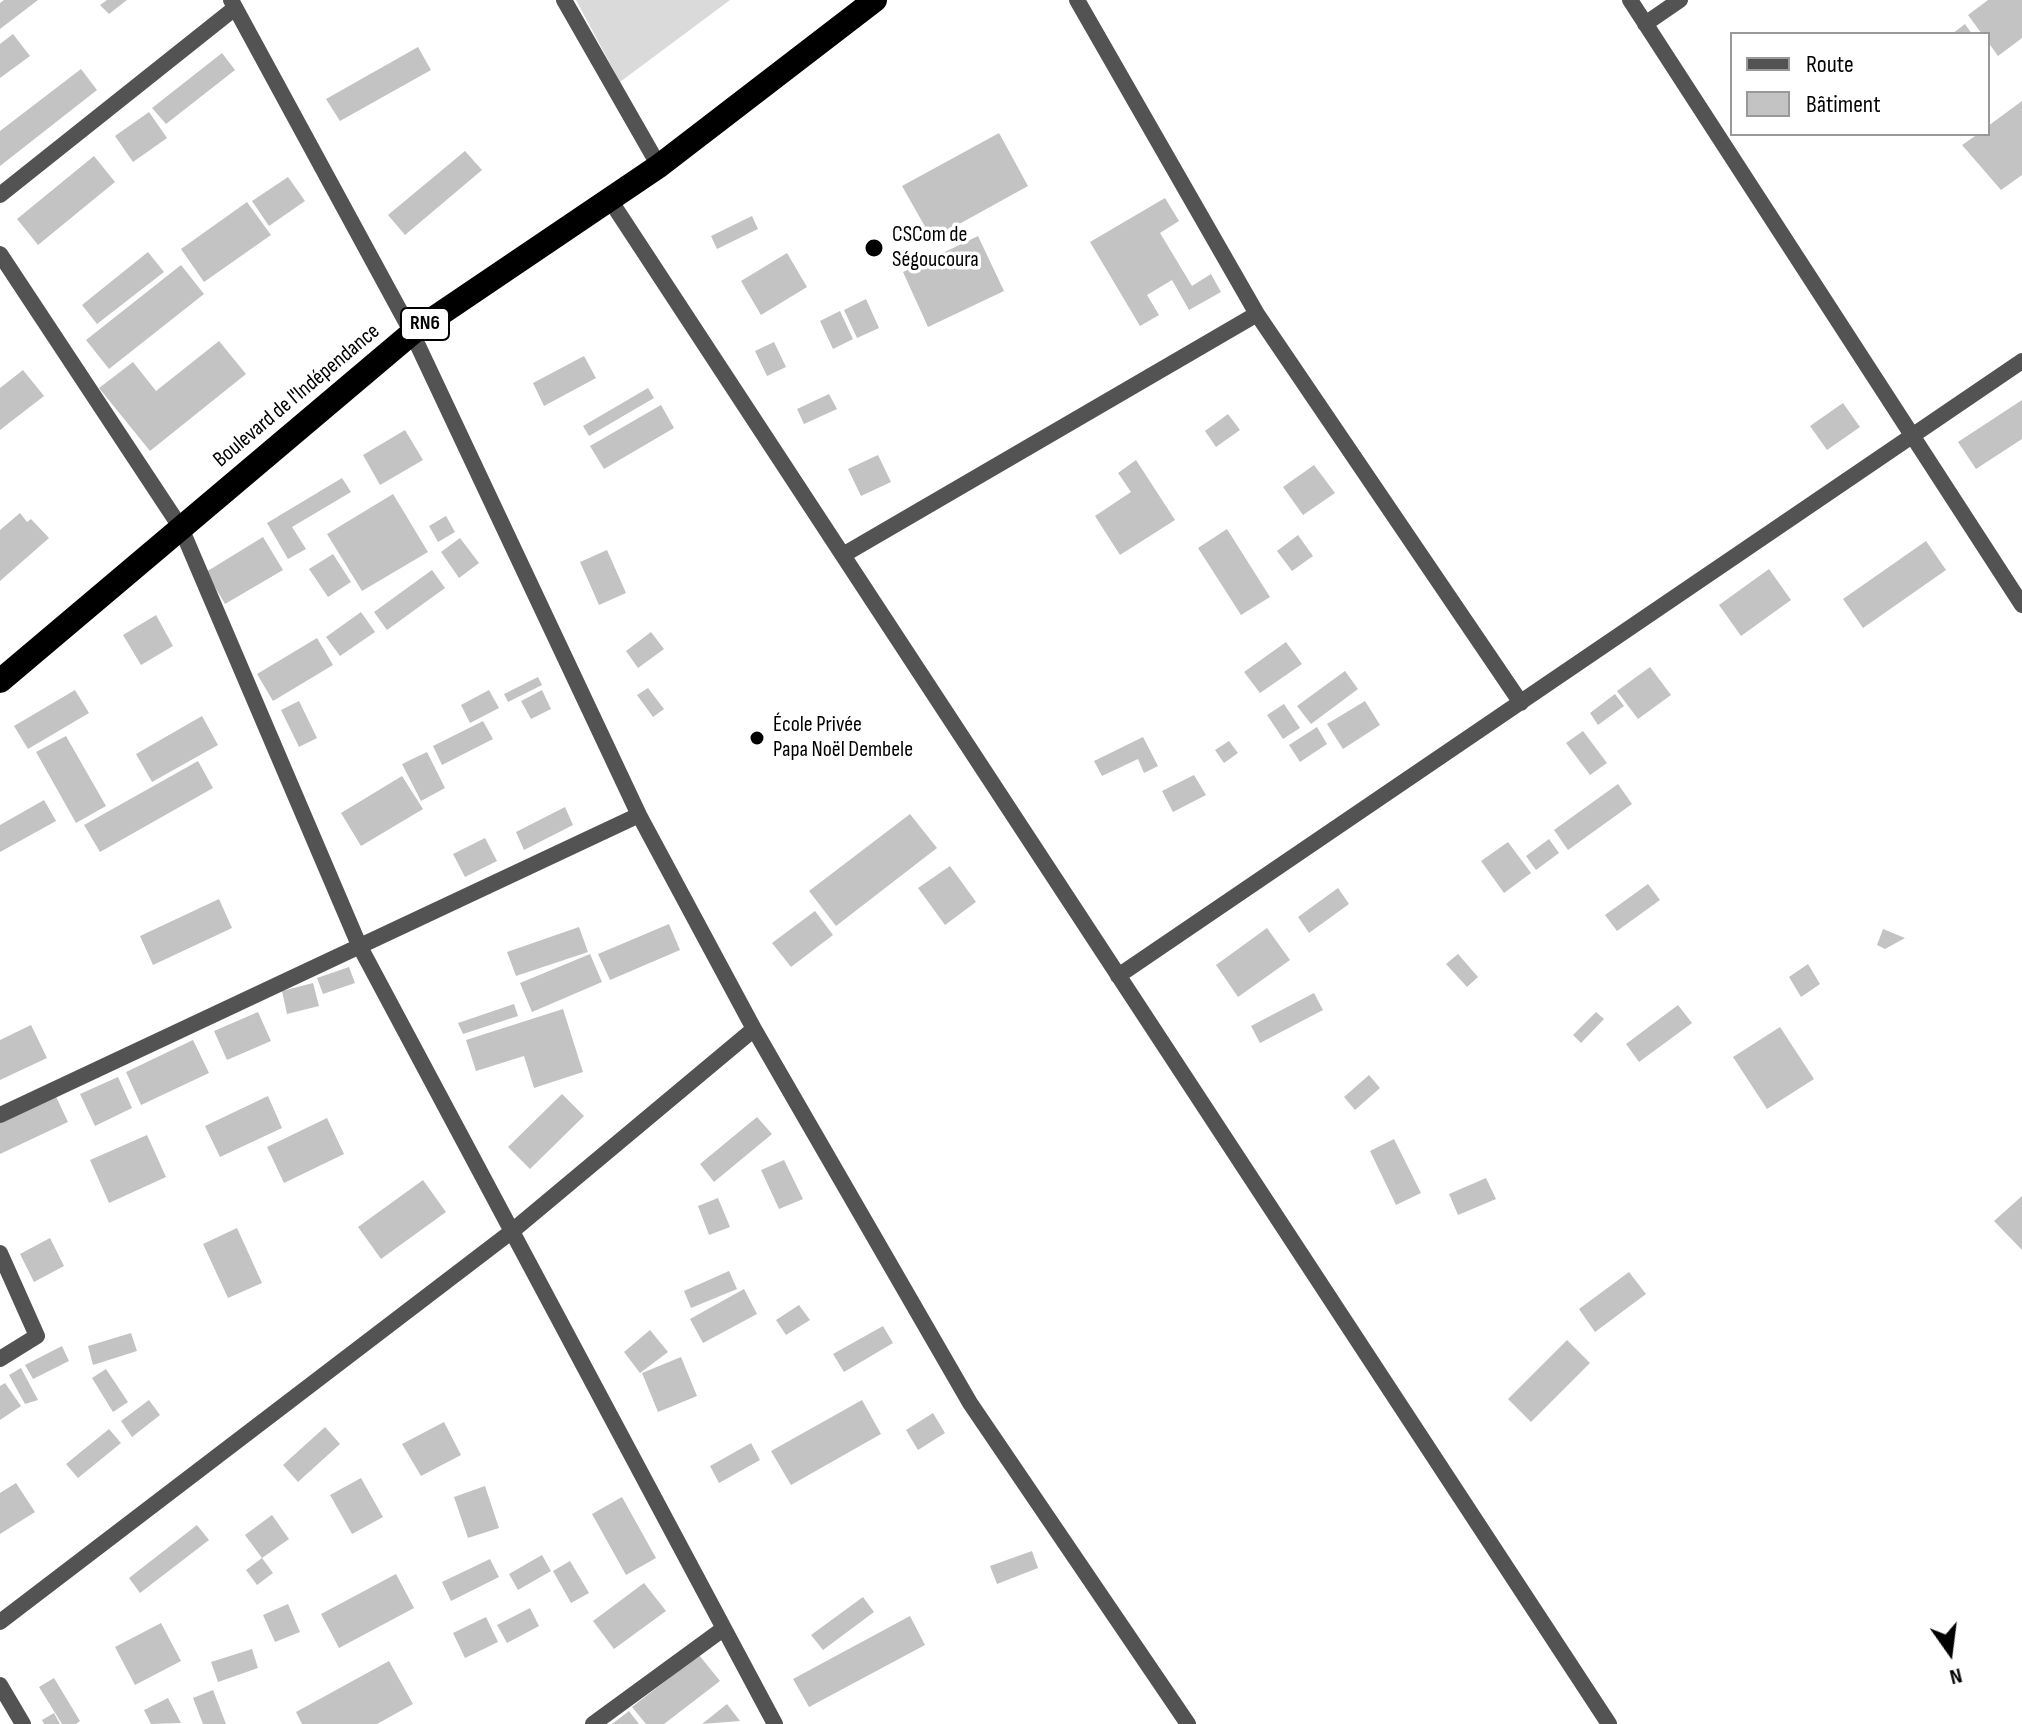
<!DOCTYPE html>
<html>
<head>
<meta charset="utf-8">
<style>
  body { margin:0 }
  #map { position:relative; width:2022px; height:1724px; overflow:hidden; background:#fff; font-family:"Sofia Sans Condensed",sans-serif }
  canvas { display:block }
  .legend { position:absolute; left:1730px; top:32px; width:260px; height:104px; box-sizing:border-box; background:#fff; border:2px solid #999; margin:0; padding:10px 14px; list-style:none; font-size:24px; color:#000 }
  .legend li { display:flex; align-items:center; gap:16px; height:40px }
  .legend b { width:40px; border:2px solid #999 }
  .north { position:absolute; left:1910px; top:1612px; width:80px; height:80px; -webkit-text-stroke:6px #fff; paint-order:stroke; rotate:166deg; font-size:22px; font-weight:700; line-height:32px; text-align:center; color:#000 }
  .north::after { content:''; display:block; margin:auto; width:28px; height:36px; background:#000; clip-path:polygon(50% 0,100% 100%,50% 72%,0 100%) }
</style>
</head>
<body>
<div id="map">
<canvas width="2022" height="1724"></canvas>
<ul class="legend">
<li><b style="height:10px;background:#535353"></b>Route</li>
<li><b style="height:22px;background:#c3c3c3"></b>Bâtiment</li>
</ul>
<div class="north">N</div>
</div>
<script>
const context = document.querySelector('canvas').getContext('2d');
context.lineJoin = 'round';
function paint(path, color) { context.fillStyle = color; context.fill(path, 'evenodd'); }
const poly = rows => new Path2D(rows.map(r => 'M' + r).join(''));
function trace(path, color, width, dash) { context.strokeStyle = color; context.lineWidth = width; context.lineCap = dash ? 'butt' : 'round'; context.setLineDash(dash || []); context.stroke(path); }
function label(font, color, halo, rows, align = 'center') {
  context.font = font + ' "Sofia Sans Condensed",sans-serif'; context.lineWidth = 7; context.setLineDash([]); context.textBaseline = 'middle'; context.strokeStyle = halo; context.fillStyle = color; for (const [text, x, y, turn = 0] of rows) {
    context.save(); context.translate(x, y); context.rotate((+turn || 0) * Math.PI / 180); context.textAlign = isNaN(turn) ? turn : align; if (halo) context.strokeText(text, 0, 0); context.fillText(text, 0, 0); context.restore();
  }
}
const green = poly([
  [576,0,730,0,620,82]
]);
const building = poly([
  [4,0,38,0,0,29,0,3],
  [107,0,127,0,109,14,100,5],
  [1988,0,2022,0,2022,38,1998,56,1988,42,1988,34,1982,34,1968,15],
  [1965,24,1972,34,1952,34],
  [13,34,30,56,0,78,0,44],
  [418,47,431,70,340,121,326,99],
  [222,53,235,70,166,124,152,108],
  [81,69,97,90,0,166,0,131],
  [2022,101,2022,175,2001,190,1962,145,1978,134,1988,134,1988,126],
  [149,112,167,138,133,162,115,136],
  [999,133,1028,186,932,239,902,186],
  [465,151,482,170,405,235,388,215],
  [94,156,115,182,38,245,17,219],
  [288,177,305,201,269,226,252,201],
  [1165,198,1179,221,1160,233,1192,286,1211,274,1221,292,1189,310,1172,280,1147,295,1159,315,1140,326,1090,242],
  [247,202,271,235,204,282,181,249],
  [752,216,758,229,717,249,711,236],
  [978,236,1004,291,928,327,903,272],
  [148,252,164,272,97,324,82,305],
  [787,253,807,287,761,315,741,281],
  [181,265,204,294,109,369,86,340],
  [866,299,879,328,857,338,844,310],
  [840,311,853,339,833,349,820,321],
  [219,341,246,374,150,451,99,388,133,362,156,391],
  [774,342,786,367,767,376,755,351],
  [584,356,596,378,544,406,533,383],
  [23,370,44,396,0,430,0,388],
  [648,388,654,398,589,436,583,426],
  [829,394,837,409,804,424,797,409],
  [2022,400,2022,439,1976,469,1958,442],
  [1843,403,1860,427,1827,450,1810,426],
  [661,405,674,428,604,469,590,446],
  [1228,414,1240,430,1216,447,1205,431],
  [405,430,423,460,380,485,363,455],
  [878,455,891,482,861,496,848,469],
  [1136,460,1175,520,1120,555,1095,516,1131,492,1118,473],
  [1314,465,1335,493,1303,515,1283,487],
  [342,478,351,492,292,527,306,549,288,559,267,523],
  [393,494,428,552,362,591,327,534],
  [20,513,27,522,31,519,49,538,0,581,0,530],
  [446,516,455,532,438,542,429,526],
  [1227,529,1270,597,1241,615,1198,548],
  [1298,535,1313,556,1292,571,1277,551],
  [263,537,283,570,225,604,206,572],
  [460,538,479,563,459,578,441,552],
  [1926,541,1946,570,1863,628,1843,599],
  [607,550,626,593,599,605,580,562],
  [333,554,351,582,328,597,309,569],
  [1769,569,1791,600,1741,636,1719,605],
  [432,570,445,588,387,630,374,612],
  [361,612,375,632,340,656,326,637],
  [156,615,173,646,141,665,123,635],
  [651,632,664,649,638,668,626,651],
  [317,638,333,665,273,701,257,674],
  [1286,642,1302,664,1260,693,1244,672],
  [1650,667,1671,695,1638,719,1617,691],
  [1345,671,1358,689,1311,724,1297,706],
  [538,677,542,685,508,702,504,694],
  [648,688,664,709,653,717,637,695],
  [75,690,89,713,28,749,14,726],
  [489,690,499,708,470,723,461,705],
  [542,690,551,709,531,719,521,701],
  [1615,694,1624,706,1598,725,1590,713],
  [299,701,317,738,299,747,281,710],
  [1365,701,1380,725,1343,749,1327,724],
  [1284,704,1300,728,1283,739,1267,715],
  [202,716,218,745,152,782,136,754],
  [483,721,493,739,442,765,433,746],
  [1317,727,1327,744,1300,762,1289,745],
  [1583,731,1607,763,1590,775,1566,743],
  [66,736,106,806,76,823,36,752],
  [1143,737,1158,766,1144,773,1138,759,1102,776,1094,761],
  [1229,741,1238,753,1224,763,1215,750],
  [427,752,445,788,421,801,402,764],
  [198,761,213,788,100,852,84,825],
  [1194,775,1206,795,1173,812,1162,791],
  [402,776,423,809,361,846,341,813],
  [1618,784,1632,804,1568,850,1554,830],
  [44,800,56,821,0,852,0,825],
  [565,807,573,825,524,850,516,832],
  [910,814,937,848,836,926,809,891],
  [485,838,497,861,465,877,453,854],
  [1549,839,1559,853,1536,870,1526,856],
  [1508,842,1531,873,1504,893,1481,861],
  [950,866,976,902,945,925,918,888],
  [1648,884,1660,900,1617,931,1605,915],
  [1338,888,1349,904,1309,933,1298,917],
  [219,899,232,928,153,965,140,936],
  [815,911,833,935,791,967,772,943],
  [669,924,680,950,610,980,598,954],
  [579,927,588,952,516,976,507,952],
  [1267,928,1290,960,1238,997,1216,965],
  [1883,929,1905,938,1885,949,1877,945],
  [590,954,602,982,532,1012,520,983],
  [1458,954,1478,977,1467,987,1446,964],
  [1808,964,1820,984,1801,997,1789,977],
  [349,967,355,983,323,994,317,978],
  [313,983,319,1006,287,1014,282,991],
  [1314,993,1323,1010,1260,1043,1251,1026],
  [514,1004,518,1016,463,1034,458,1023],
  [1678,1005,1692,1023,1639,1062,1626,1044],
  [563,1009,583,1072,534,1088,524,1056,476,1071,466,1040],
  [258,1012,271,1041,227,1060,214,1031],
  [1596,1012,1604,1019,1581,1043,1573,1035],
  [31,1025,47,1058,0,1080,0,1040],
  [1780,1027,1814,1079,1767,1109,1733,1057],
  [193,1040,209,1073,141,1105,126,1072],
  [1369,1075,1380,1088,1355,1110,1344,1097],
  [118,1077,132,1108,95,1126,80,1094],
  [51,1086,68,1122,0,1154,0,1110],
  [562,1094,584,1116,530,1169,508,1147],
  [268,1096,282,1128,220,1157,205,1126],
  [757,1117,772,1134,714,1182,700,1164],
  [327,1118,344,1154,284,1183,267,1147],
  [147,1135,166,1177,109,1203,90,1160],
  [1394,1139,1421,1193,1396,1205,1370,1151],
  [784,1160,803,1199,779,1209,761,1170],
  [1486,1178,1496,1199,1458,1215,1449,1194],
  [423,1180,446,1212,381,1259,358,1227],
  [2022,1196,2022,1250,1994,1221],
  [718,1198,730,1227,709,1235,698,1206],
  [237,1228,262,1283,228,1298,203,1244],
  [50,1238,64,1266,34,1282,20,1254],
  [729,1271,737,1289,691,1308,684,1291],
  [1629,1272,1646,1294,1595,1332,1579,1309],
  [744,1289,757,1314,703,1343,690,1319],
  [799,1305,810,1320,786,1335,776,1320],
  [883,1326,893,1343,844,1372,833,1354],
  [650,1330,668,1352,640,1373,624,1352],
  [131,1333,137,1351,93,1365,88,1346],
  [1567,1340,1590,1363,1531,1422,1508,1399],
  [62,1346,69,1361,33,1379,25,1365],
  [681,1357,697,1396,658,1412,642,1373],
  [21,1368,38,1400,25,1404,9,1375],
  [106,1369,128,1402,113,1412,92,1378],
  [5,1383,21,1406,0,1420,0,1386],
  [149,1400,160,1415,132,1437,121,1421],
  [862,1400,881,1434,791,1485,771,1451],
  [933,1413,945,1433,918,1450,906,1430],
  [444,1422,461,1455,421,1476,402,1444],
  [325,1427,340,1444,298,1482,283,1465],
  [109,1429,121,1443,78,1478,66,1464],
  [751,1443,760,1460,719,1483,710,1466],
  [361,1478,383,1517,352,1534,330,1495],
  [16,1483,35,1512,0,1534,0,1493],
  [485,1486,499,1528,468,1538,454,1497],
  [622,1497,656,1558,626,1575,592,1514],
  [272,1515,289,1539,262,1558,245,1535],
  [197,1525,209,1540,140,1593,129,1578],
  [1032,1551,1038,1568,997,1584,990,1566],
  [542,1555,551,1571,518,1590,509,1574],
  [262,1558,273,1573,257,1585,246,1570],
  [490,1559,499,1577,451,1601,442,1582],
  [570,1561,589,1593,571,1603,553,1571],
  [396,1574,414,1608,339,1648,321,1614],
  [644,1583,666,1611,614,1649,593,1621],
  [863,1597,874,1612,823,1650,811,1635],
  [288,1604,300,1632,275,1642,263,1615],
  [530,1608,539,1626,507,1643,497,1625],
  [910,1616,925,1645,809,1707,793,1679],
  [486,1617,498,1642,465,1658,453,1633],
  [161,1623,181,1661,135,1685,115,1647],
  [252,1649,258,1668,218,1682,211,1662],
  [699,1655,720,1681,664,1724,646,1724,632,1707],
  [389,1661,413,1704,377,1724,302,1724,296,1712],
  [54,1678,80,1721,76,1724,62,1724,39,1687],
  [213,1690,226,1724,203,1724,193,1698],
  [168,1698,181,1723,151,1724,144,1710],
  [727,1704,740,1721,702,1724],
  [629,1711,639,1724,612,1724],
  [54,1713,60,1724,44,1724,42,1720]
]);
const street = poly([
  [231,0,412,333,639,815,754,1029,970,1403,1188,1724],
  [564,0,659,166],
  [1077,0,1257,314,1521,703],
  [1630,0,2022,605],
  [1645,24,1680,0],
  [0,195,235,8],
  [610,200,1609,1724],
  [0,254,181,528,359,945,775,1724],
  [843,555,1257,314],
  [1118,976,2022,361],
  [0,1115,639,815],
  [0,1253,37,1336,0,1359],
  [0,1622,511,1232,754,1029],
  [0,1685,23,1724],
  [593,1724,723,1629]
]);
const highway = poly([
  [0,681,412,333,659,166,875,0]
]);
const markers = [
  [874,248,10,"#000"],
  [757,738,8,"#000"]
];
const shields = [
  [425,324,48]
];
const shieldNames = [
  ["RN6",425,324]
];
const poiNames = [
  ["CSCom de",892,235],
  ["Ségoucoura",892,260],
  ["École Privée",773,725],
  ["Papa Noël Dembele",773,750]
];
const streetNames = [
  ["Boulevard de l'Indépendance",297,396,-40]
];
paint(green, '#dadada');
paint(building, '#c3c3c3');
trace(street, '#535353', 16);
trace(highway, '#000', 24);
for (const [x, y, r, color] of markers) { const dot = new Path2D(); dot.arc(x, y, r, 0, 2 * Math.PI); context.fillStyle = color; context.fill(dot); trace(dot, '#fff', 3); }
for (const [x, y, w] of shields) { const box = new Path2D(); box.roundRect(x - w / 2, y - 16, w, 32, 6); context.fillStyle = '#fff'; context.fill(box); trace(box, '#000', 2); }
label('bold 20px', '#000', null, shieldNames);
label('22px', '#000', '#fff', poiNames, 'left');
label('22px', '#000', '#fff', streetNames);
</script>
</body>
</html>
